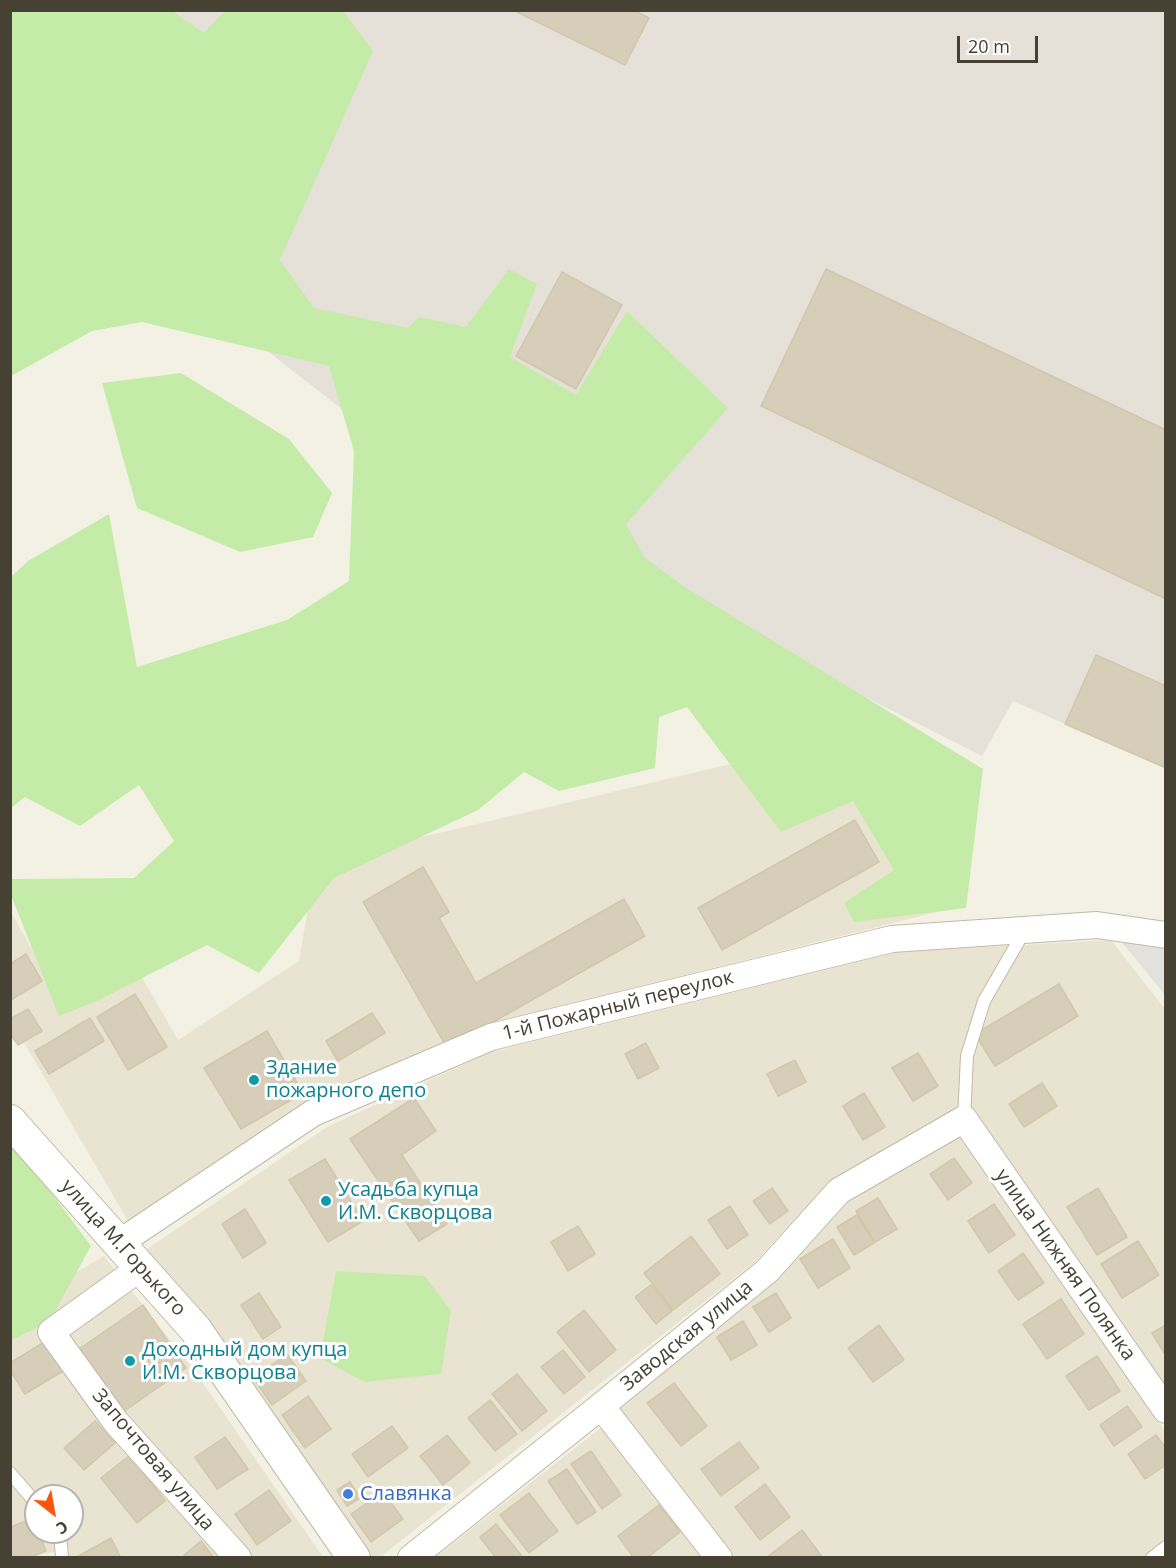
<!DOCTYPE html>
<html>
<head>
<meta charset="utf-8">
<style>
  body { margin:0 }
  #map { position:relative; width:1176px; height:1568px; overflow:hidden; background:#f3f1e3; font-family:"Open Sans",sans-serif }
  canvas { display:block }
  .frame { position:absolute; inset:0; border:12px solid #464133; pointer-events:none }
  .north { position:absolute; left:24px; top:1484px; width:60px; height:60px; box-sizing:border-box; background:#fff; border:2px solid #b5b3ad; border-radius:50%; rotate:149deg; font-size:16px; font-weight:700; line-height:24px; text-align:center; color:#464133 }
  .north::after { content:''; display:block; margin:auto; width:21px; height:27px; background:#ff540f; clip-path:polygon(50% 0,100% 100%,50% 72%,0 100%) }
  .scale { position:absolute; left:957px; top:36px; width:81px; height:27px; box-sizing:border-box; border:3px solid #464133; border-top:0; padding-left:8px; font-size:18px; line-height:21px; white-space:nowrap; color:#464133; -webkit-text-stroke:4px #fff; paint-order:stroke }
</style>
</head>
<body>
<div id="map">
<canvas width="1176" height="1568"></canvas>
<div class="frame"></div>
<div class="north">С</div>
<div class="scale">20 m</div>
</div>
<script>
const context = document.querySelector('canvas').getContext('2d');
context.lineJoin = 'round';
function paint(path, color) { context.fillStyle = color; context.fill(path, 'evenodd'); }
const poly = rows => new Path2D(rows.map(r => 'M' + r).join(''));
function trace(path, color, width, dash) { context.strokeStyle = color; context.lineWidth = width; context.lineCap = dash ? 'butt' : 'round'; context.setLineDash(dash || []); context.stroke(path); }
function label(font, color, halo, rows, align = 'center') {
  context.font = font + ' "Open Sans",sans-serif'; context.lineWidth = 6; context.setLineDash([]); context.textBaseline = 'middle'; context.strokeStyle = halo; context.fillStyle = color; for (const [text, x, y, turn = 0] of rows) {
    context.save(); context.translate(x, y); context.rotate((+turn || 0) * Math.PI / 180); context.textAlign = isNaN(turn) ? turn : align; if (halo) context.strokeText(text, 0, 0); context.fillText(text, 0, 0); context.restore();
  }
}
const residential = poly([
  [841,738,945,910,496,1022,311,1100,128,1221,11,1020,10,910,51,984,123,944,178,1040,299,961,316,862],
  [1111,940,1165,1009,1165,1388,969,1103,828,1183,756,1261,380,1557,367,1557,256,1399,147,1249,327,1127,491,1052,897,952],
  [961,1135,1165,1431,1165,1557,730,1557,615,1407,774,1280,848,1202],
  [104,1256,194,1370,323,1557,66,1558,61,1550,32,1557,11,1557,10,1311],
  [36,1496,72,1496,72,1532,36,1532],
  [606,1424,706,1558,434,1558]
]);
const industrial = poly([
  [78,11,1165,11,1165,768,1013,701,982,756,429,477,130,244]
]);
const green = poly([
  [11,10,172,11,204,33,225,11,343,11,373,51,280,260,314,308,408,328,419,317,466,327,509,269,537,284,510,357,576,395,627,311,728,408,626,524,644,557,683,586,983,769,966,908,854,922,844,903,894,870,853,801,781,832,687,707,659,717,655,768,559,791,524,772,478,810,334,878,259,973,207,945,99,1000,59,1016,11,895,11,879,134,878,174,841,139,785,80,826,25,797,11,808,11,577,28,561,109,514,137,667,287,620,349,581,354,451,329,366,142,322,92,331,11,376],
  [181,373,289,439,332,493,313,537,240,552,137,508,102,383],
  [10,1137,91,1246,49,1322,11,1340],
  [336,1271,425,1276,451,1311,441,1374,365,1382,320,1358]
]);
const parking = poly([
  [1115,934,1165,942,1165,995]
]);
const building = poly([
  [513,10,633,10,649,18,625,65,513,10],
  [826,269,1166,430,1166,599,761,406,826,269],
  [562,272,622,305,576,389,516,356,562,272],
  [1096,655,1166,686,1166,768,1065,724,1096,655],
  [855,820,879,862,722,950,698,908,855,820],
  [423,867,449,912,439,918,476,983,624,899,645,936,447,1048,363,902,423,867],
  [26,954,42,981,11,1000,10,964,26,954],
  [1059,984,1078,1016,995,1066,975,1034,1059,984],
  [135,994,167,1047,128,1070,97,1017,135,994],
  [28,1009,42,1031,18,1045,10,1034,10,1019,28,1009],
  [372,1013,385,1033,338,1061,326,1041,372,1013],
  [90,1018,104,1041,49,1074,35,1051,90,1018],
  [267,1031,303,1093,241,1129,204,1068,267,1031],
  [646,1043,659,1068,638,1079,625,1054,646,1043],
  [918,1053,938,1086,913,1101,892,1068,918,1053],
  [795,1060,806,1082,778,1096,767,1074,795,1060],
  [1042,1083,1057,1106,1024,1127,1009,1104,1042,1083],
  [864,1093,885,1127,863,1140,843,1106,864,1093],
  [414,1098,436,1131,402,1155,447,1224,419,1241,350,1139,414,1098],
  [954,1158,972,1183,948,1200,930,1174,954,1158],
  [325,1159,363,1221,328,1242,289,1180,325,1159],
  [772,1188,788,1211,770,1224,753,1201,772,1188],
  [1098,1188,1127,1237,1097,1255,1067,1207,1098,1188],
  [878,1198,897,1229,875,1242,856,1211,878,1198],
  [994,1204,1015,1235,989,1253,968,1221,994,1204],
  [730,1206,748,1235,727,1249,708,1220,730,1206],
  [245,1209,266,1243,243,1258,222,1224,245,1209],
  [857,1215,874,1243,854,1255,837,1227,857,1215],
  [578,1226,595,1254,568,1271,551,1242,578,1226],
  [691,1236,720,1274,673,1310,644,1273,691,1236],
  [833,1239,850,1268,818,1288,800,1259,833,1239],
  [1138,1241,1159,1275,1122,1298,1101,1264,1138,1241],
  [1023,1253,1044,1283,1018,1300,998,1271,1023,1253],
  [651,1285,672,1311,656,1324,635,1297,651,1285],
  [259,1293,281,1327,263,1339,241,1305,259,1293],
  [776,1293,791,1318,769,1332,753,1307,776,1293],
  [1061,1299,1084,1334,1047,1359,1023,1324,1061,1299],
  [143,1305,186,1368,116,1417,73,1353,143,1305],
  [584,1310,616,1350,589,1372,557,1332,584,1310],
  [743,1321,757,1345,731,1360,717,1337,743,1321],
  [879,1325,904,1360,873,1382,848,1348,879,1325],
  [1166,1325,1166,1356,1152,1333,1166,1325],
  [46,1341,63,1371,25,1394,10,1370,10,1363,46,1341],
  [563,1350,585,1377,564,1394,541,1367,563,1350],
  [287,1354,306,1381,272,1405,253,1378,287,1354],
  [1097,1356,1120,1391,1089,1410,1066,1376,1097,1356],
  [517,1374,547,1411,522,1431,492,1394,517,1374],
  [674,1383,707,1426,681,1446,647,1403,674,1383],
  [308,1396,331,1429,305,1448,282,1415,308,1396],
  [490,1400,517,1434,495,1451,468,1418,490,1400],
  [1127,1406,1142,1427,1114,1446,1100,1425,1127,1406],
  [95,1421,115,1443,84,1470,64,1448,95,1421],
  [392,1426,408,1448,368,1477,352,1454,392,1426],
  [447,1435,470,1463,443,1485,420,1456,447,1435],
  [1156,1435,1166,1448,1166,1465,1145,1479,1128,1454,1156,1435],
  [225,1437,248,1469,217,1489,195,1457,225,1437],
  [739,1442,759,1468,721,1496,701,1469,739,1442],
  [591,1451,621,1495,602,1509,571,1464,591,1451],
  [130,1455,165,1501,137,1523,101,1478,130,1455],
  [567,1469,596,1512,577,1524,548,1481,567,1469],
  [350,1482,360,1498,347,1506,337,1490,350,1482],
  [765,1484,790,1517,760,1540,735,1507,765,1484],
  [269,1490,291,1521,257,1545,235,1514,269,1490],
  [383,1492,403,1519,371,1542,351,1514,383,1492],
  [529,1493,558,1531,529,1553,500,1515,529,1493],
  [659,1505,680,1532,647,1558,634,1558,618,1536,659,1505],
  [34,1518,36,1532,39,1532,46,1551,28,1558,10,1558,10,1527,34,1518],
  [496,1524,522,1556,520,1558,496,1558,480,1537,496,1524],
  [802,1530,823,1558,767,1558,767,1557,802,1530],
  [111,1538,121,1558,75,1558,111,1538],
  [201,1541,214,1558,186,1558,184,1555,201,1541]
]);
const service = poly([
  [964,1119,967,1056,984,1001,1025,930],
  [10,1473,36,1503],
  [60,1532,62,1558],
  [1152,1558,1166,1547]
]);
const minor = poly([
  [119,1243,313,1113,491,1037,892,939,1097,925,1166,935],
  [140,1268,51,1332,116,1422,238,1558],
  [601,1406,719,1558],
  [411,1558,601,1406,767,1271,839,1191,964,1119,1166,1410]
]);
const tertiary = poly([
  [10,1121,196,1330,354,1558]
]);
const markers = [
  [254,1080,6,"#0f9aa8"],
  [326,1201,6,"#0f9aa8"],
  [130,1361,6,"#0f9aa8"],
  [348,1494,6,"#3f7fe0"]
];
const streetNames = [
  ["1-й Пожарный переулок",618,1006,-14],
  ["улица М.Горького",123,1248,48],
  ["улица Нижняя Полянка",1065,1265,55],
  ["Заводская улица",687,1336,-39],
  ["Започтовая улица",153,1460,50]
];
const cultureNames = [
  ["Здание",266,1068],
  ["пожарного депо",266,1091],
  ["Усадьба купца",338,1190],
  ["И.М. Скворцова",338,1213],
  ["Доходный дом купца",142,1350],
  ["И.М. Скворцова",142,1373]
];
const shopNames = [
  ["Славянка",360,1494]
];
paint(residential, '#e8e4d1');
paint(industrial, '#e5e1d8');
paint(green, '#c4eca8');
paint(parking, '#e3e1dc');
paint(building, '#d6ceb8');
trace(building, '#d1c8aa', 1.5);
trace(service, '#c0baa5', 14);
trace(minor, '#c0baa5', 28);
trace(tertiary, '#c0baa5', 34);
trace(service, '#fff', 12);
trace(minor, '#fff', 26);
trace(tertiary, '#fff', 32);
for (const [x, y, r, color] of markers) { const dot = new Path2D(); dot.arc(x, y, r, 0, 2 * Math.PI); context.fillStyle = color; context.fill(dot); trace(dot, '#fff', 2); }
label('20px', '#464133', '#fff', streetNames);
label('20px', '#0d838f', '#fff', cultureNames, 'left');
label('20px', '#366cbe', '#fff', shopNames, 'left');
</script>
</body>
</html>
